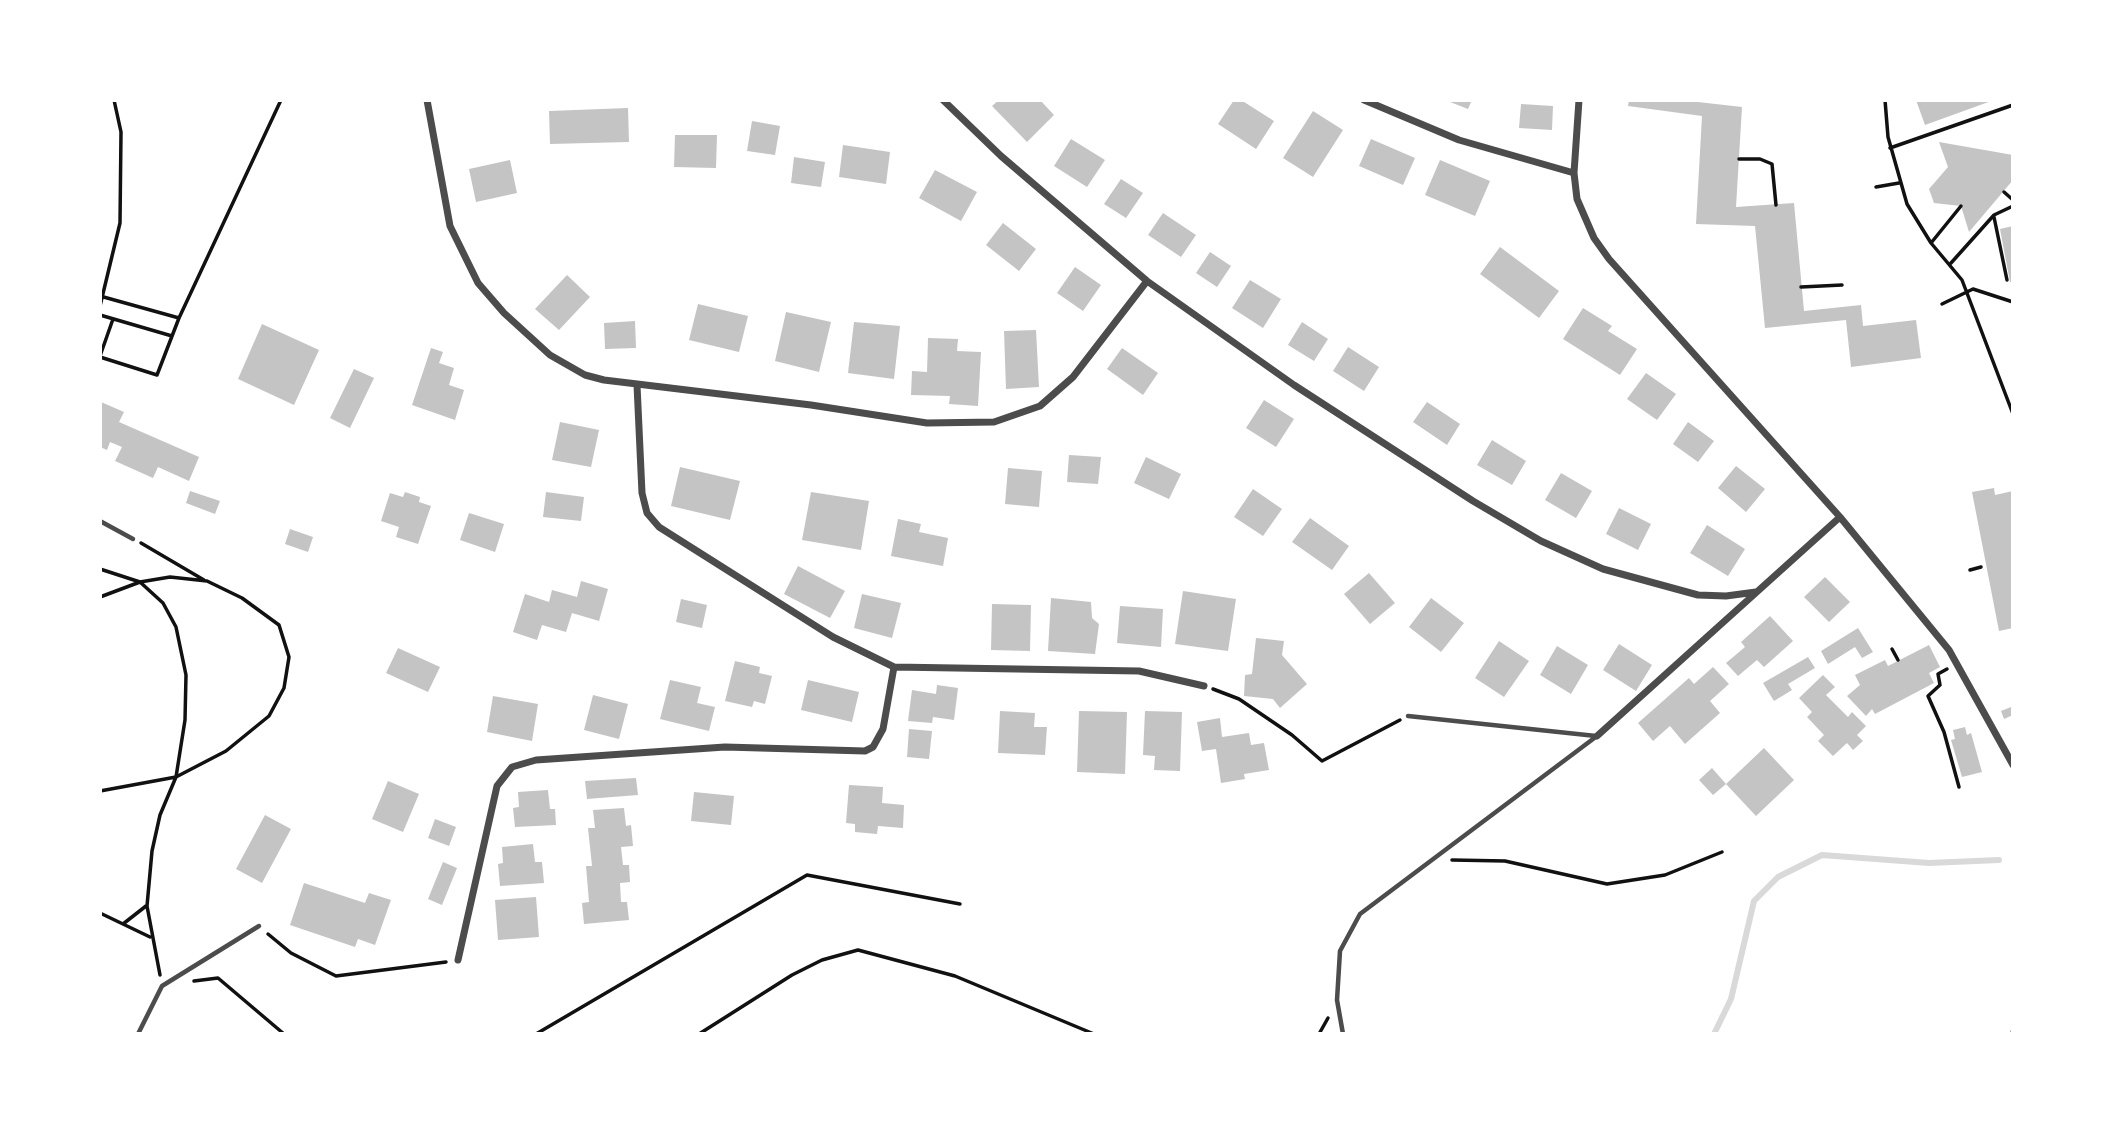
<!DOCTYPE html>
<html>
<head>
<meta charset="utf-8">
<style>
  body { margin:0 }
  #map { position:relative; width:2113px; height:1134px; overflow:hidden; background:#fff; font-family:Rubik,sans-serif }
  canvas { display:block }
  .frame { position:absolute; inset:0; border:102px solid #fff; pointer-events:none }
</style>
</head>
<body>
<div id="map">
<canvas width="2113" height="1134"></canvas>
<div class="frame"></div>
</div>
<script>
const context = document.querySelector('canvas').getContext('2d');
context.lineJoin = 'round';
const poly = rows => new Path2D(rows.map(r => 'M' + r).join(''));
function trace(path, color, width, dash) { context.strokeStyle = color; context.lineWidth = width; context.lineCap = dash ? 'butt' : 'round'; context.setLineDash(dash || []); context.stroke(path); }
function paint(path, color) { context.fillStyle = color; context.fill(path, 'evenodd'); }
const stream = poly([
  [1714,1034,1731,999,1754,901,1778,877,1822,855,1929,863,1999,860]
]);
const building = poly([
  [999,100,1040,100,1054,115,1027,142,992,106],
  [1234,100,1241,100,1274,121,1256,149,1218,124],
  [1445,100,1472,100,1468,109],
  [1629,100,1680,100,1742,107,1736,207,1794,203,1804,311,1861,305,1863,326,1916,320,1921,358,1851,367,1846,320,1765,328,1755,226,1696,224,1702,116,1628,106],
  [1916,100,1994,100,1925,125],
  [1521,104,1553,106,1552,130,1519,128],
  [628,108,629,142,550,144,549,111],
  [1313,111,1343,130,1313,177,1283,158],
  [752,121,780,126,775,155,747,151],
  [675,135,717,135,716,168,674,167],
  [1071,139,1105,160,1087,187,1054,166],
  [1371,139,1415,158,1403,185,1359,166],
  [1939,142,2013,155,2013,180,1969,232,1961,206,1934,203,1929,189,1948,167],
  [843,145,890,152,886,184,839,177],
  [794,157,825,162,821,187,791,183],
  [510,160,517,193,476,202,469,169],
  [1440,160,1490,181,1475,216,1425,195],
  [935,170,977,192,961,221,919,198],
  [1121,179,1143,193,1126,218,1104,204],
  [1163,213,1196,235,1181,257,1148,235],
  [1003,223,1036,249,1019,271,986,245],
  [2013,226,2013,282,2010,282,2000,229],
  [1500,247,1559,291,1539,318,1480,274],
  [1210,252,1231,266,1217,287,1196,273],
  [1075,267,1101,285,1083,311,1057,293],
  [567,275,590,297,559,330,535,309],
  [1250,280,1281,299,1263,328,1232,308],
  [698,304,748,316,739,352,689,340],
  [1583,308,1612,326,1608,331,1637,349,1620,375,1563,339],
  [786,312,831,322,819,372,775,361],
  [635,321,636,348,605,349,604,323],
  [854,322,900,326,894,379,848,373],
  [1302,322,1328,339,1314,361,1288,345],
  [262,324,319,350,294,405,238,379],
  [1036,330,1039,387,1006,389,1004,331],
  [928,338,958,339,957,351,981,352,978,406,949,404,950,396,911,395,912,371,927,372],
  [1348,347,1379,367,1364,391,1333,371],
  [431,348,443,352,439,363,454,368,449,385,464,390,455,420,412,405],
  [1122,348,1158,373,1143,395,1107,369],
  [354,369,374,378,350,428,330,418],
  [1646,373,1676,394,1657,420,1627,399],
  [1264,400,1294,419,1276,447,1246,428],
  [101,402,124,412,119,422,199,457,189,481,158,467,153,478,115,461,122,447,110,442,107,450,100,447],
  [1427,402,1460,424,1447,445,1413,422],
  [560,422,599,430,591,467,552,460],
  [1688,422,1714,441,1698,462,1673,444],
  [1492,440,1526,461,1512,485,1477,465],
  [1069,455,1101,457,1098,484,1067,482],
  [1146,457,1181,474,1169,499,1134,483],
  [1736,466,1765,489,1746,512,1718,488],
  [680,467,740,481,730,520,671,506],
  [1008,468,1042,471,1039,507,1005,504],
  [1561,473,1592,491,1576,518,1545,500],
  [1994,488,1995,495,2013,491,2013,628,1999,631,1972,492],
  [1253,489,1282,509,1263,536,1234,517],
  [190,491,220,501,215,514,186,503],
  [405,492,420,497,419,502,431,506,418,544,396,537,399,527,381,521,390,493,403,497],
  [546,492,584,497,581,521,543,517],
  [811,492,869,501,861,550,802,540],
  [1619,508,1651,524,1638,550,1606,534],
  [469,513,504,524,495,552,460,540],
  [1310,518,1349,546,1332,570,1292,542],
  [898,519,921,524,919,532,948,538,943,566,891,556],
  [1707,525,1745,549,1728,576,1690,553],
  [290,529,313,537,308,552,285,544],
  [798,566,845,591,830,618,784,594],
  [1369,573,1395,603,1370,624,1344,594],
  [1825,577,1850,602,1829,622,1804,597],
  [581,581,608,589,599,621,572,613,566,632,542,625,537,640,513,632,525,594,549,602,552,590,577,597],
  [1183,591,1236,599,1228,651,1175,644],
  [862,594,901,603,892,638,854,628],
  [1051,598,1091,602,1092,618,1099,624,1095,654,1048,651],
  [1431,598,1464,623,1441,652,1409,627],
  [681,599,707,605,702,628,676,622],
  [992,604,1031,605,1030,651,991,650],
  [1120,606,1163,609,1161,647,1117,643],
  [1770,616,1793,641,1764,667,1757,660,1738,676,1726,663,1745,647,1741,642],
  [1858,628,1873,652,1862,658,1855,647,1828,664,1821,651],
  [1256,638,1284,641,1282,655,1307,684,1280,708,1273,699,1244,696,1245,675,1252,674],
  [1499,641,1529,661,1504,697,1475,678],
  [1619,644,1652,665,1636,691,1603,670],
  [1929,645,1940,667,1929,673,1934,683,1875,714,1872,709,1866,716,1847,696,1860,685,1855,675,1885,660,1888,666],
  [1557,646,1588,665,1571,694,1540,675],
  [398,648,440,667,428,692,386,673],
  [1808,657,1815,668,1788,684,1792,690,1774,701,1763,683],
  [735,661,760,667,759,673,772,676,765,704,754,701,752,707,725,701],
  [1713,667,1729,684,1710,701,1720,713,1685,744,1670,726,1653,741,1638,723,1689,678,1694,684],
  [1823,675,1835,687,1826,695,1848,717,1852,712,1866,726,1857,735,1863,741,1853,750,1847,743,1833,756,1818,741,1824,735,1807,717,1812,712,1799,698],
  [670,680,701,687,697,703,715,707,709,731,660,719],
  [808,680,859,692,852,722,801,710],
  [937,685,958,688,954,720,933,717,932,723,908,721,912,690,936,694],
  [593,695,628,704,619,739,584,730],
  [493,696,538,704,532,741,487,732],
  [2011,707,2013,715,2004,719,2001,711],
  [1000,711,1035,713,1034,727,1047,727,1045,755,998,753],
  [1079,711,1127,712,1125,774,1077,772],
  [1145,711,1182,712,1180,771,1154,770,1155,756,1143,755],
  [1220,718,1222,737,1249,733,1251,745,1264,743,1269,770,1244,774,1245,779,1221,783,1216,749,1202,751,1197,722],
  [1965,727,1967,735,1971,733,1982,772,1962,777,1951,740,1955,739,1953,730],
  [909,729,932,731,929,759,907,757],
  [1764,748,1794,780,1756,816,1726,784],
  [1712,768,1726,784,1713,795,1699,780],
  [636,778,638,795,587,799,585,781],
  [388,781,419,794,403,832,372,819],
  [849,785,883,787,882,803,904,805,903,828,878,826,877,834,855,832,855,824,846,823],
  [548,790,550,809,555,809,556,825,515,827,513,808,519,807,518,792],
  [694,792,734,796,731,825,691,821],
  [624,808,626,826,631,825,633,846,621,847,623,865,629,865,630,882,620,883,621,902,627,902,629,920,584,924,582,903,589,902,586,866,592,866,588,828,595,828,593,810],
  [265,815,291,829,262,883,236,869],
  [435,819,456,827,449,846,428,838],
  [533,844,535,862,542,862,544,883,500,886,498,864,503,863,502,847],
  [443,862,457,868,442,905,428,899],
  [304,883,365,903,369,893,391,900,375,945,358,939,355,947,290,925],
  [536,897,539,937,498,940,495,900]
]);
const path = poly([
  [1885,100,1888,137,1907,204,1931,243,1962,280,2013,414],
  [1890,148,2013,105],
  [1739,159,1760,159,1772,164,1776,205],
  [1876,187,1899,183],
  [2004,192,2013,200],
  [1994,217,2007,280],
  [1931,243,1961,206],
  [1951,263,1994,215,2013,206],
  [1801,287,1842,285],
  [100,296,179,318],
  [1942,304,1973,289,2013,302],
  [100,306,120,223,121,132,114,100],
  [100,315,172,336],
  [100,356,113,319],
  [100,357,157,375,179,318,281,100],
  [141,543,204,580],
  [100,569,140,582,163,603,176,627,186,675,185,720,176,777,160,815,152,851,147,906,160,975],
  [1970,570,1981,567],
  [100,597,140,582,170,577,207,581,242,598,279,625,289,657,284,688,269,716,226,751,176,777,100,791],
  [1892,649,1898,660],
  [1947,669,1938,674,1940,685,1928,696,1944,732,1959,787],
  [1213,689,1239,699,1292,735,1322,761,1400,720],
  [1452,860,1505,861,1607,884,1665,875,1722,852],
  [100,913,150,937],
  [123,924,146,906],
  [268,934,291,953,336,976,446,962],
  [194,981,218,978,284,1034],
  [536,1034,807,875,960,904],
  [699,1034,792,975,822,960,858,950,955,976,1094,1034],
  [1319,1034,1328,1018],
  [2012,1034,2013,1028]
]);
const service = poly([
  [100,521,133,539],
  [1408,716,1596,736],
  [138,1034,162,986,259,926],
  [1343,1034,1337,1000,1340,951,1360,914,1597,736]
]);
const minor = poly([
  [427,100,450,226,478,283,504,313,550,355,585,375,604,380,811,405,927,423,994,422,1040,406,1073,377,1147,281],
  [943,100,1001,156,1147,281,1294,385,1473,501,1541,541,1603,569,1698,595,1726,596,1756,592],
  [1364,100,1459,140,1574,173],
  [1579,100,1574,173,1577,199,1594,238,1609,259,1840,517,1949,650,2013,765],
  [637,385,642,493,647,513,659,527,833,637,894,667,1139,671,1204,686],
  [1597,736,1840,517],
  [458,960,497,786,512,767,536,760,725,747,865,751,873,747,883,729,894,667]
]);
trace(stream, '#d9d9d9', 6);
paint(building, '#c4c4c4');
trace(path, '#111', 3.5);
trace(service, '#4c4c4c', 4.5);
trace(minor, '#4c4c4c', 7);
</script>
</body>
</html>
